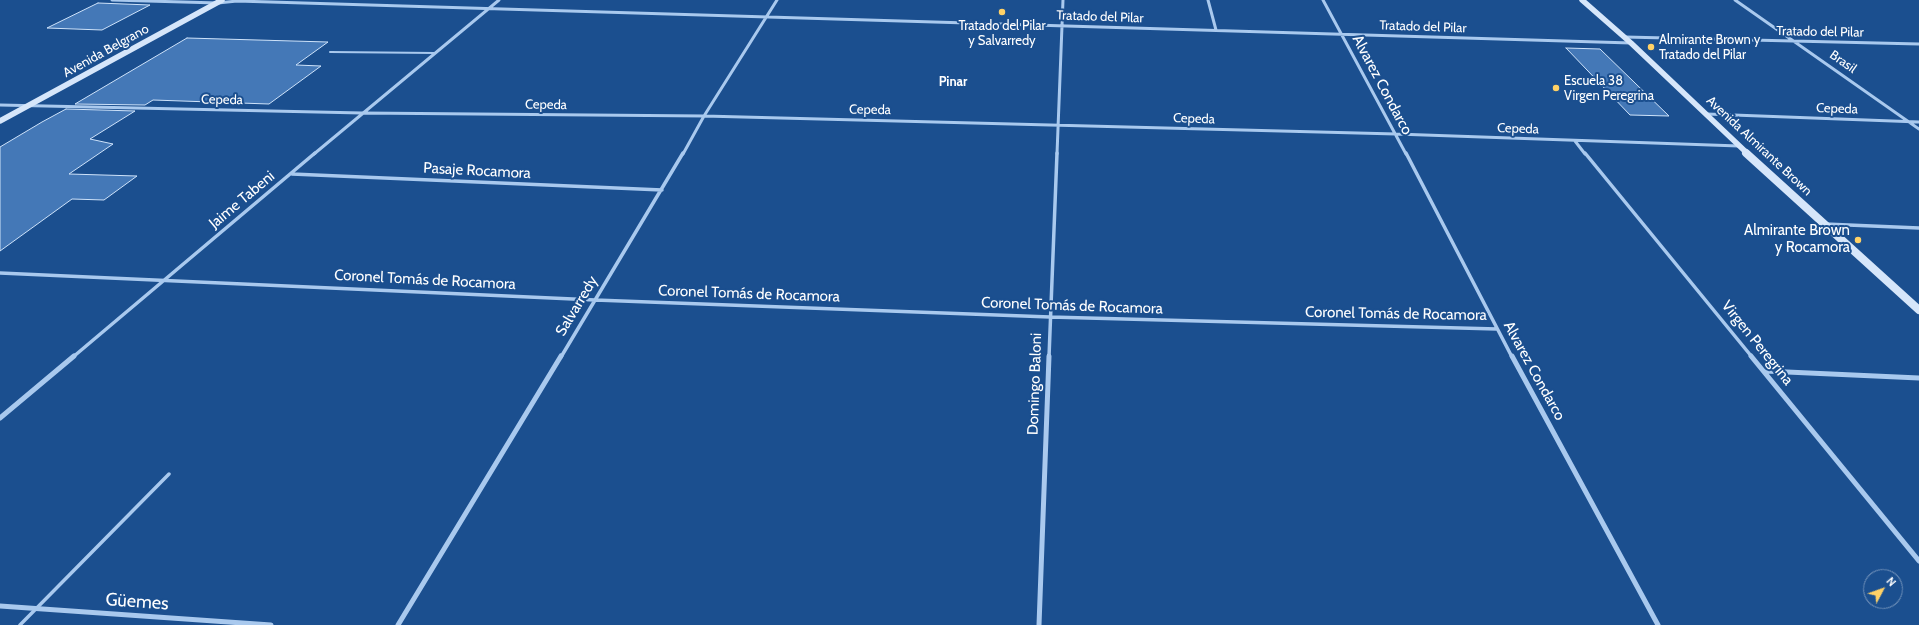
<!DOCTYPE html>
<html>
<head>
<meta charset="utf-8">
<style>
  body { margin:0 }
  #map { position:relative; width:1919px; height:625px; overflow:hidden; background:#1b4f8f; font-family:Cabin,sans-serif }
  canvas { display:block }
  .north { position:absolute; left:1863px; top:569px; width:40px; height:40px; box-sizing:border-box; background:#1b4f8f; border:1px solid #7695bc; border-radius:50%; rotate:49deg; font-size:11px; font-weight:700; line-height:16px; text-align:center; color:#fff }
  .north::after { content:''; display:block; margin:auto; width:14px; height:18px; background:#ffd166; clip-path:polygon(50% 0,100% 100%,50% 72%,0 100%) }
</style>
</head>
<body>
<div id="map">
<canvas width="1919" height="625"></canvas>
<div class="north">N</div>
</div>
<script>
const context = document.querySelector('canvas').getContext('2d');
context.lineJoin = 'round';
function paint(path, color) { context.fillStyle = color; context.fill(path, 'evenodd'); }
const poly = rows => new Path2D(rows.map(r => 'M' + r).join(''));
function trace(path, color, width, dash) { context.strokeStyle = color; context.lineWidth = width; context.lineCap = dash ? 'butt' : 'round'; context.setLineDash(dash || []); context.stroke(path); }
function label(font, color, halo, rows, align = 'center') {
  context.font = font + ' Cabin,sans-serif'; context.lineWidth = 4; context.setLineDash([]); context.textBaseline = 'middle'; context.strokeStyle = halo; context.fillStyle = color; for (const [text, x, y, turn = 0] of rows) {
    context.save(); context.translate(x, y); context.rotate((+turn || 0) * Math.PI / 180); context.textAlign = isNaN(turn) ? turn : align; if (halo) context.strokeText(text, 0, 0); context.fillText(text, 0, 0); context.restore();
  }
}
const building = poly([
  [98,3,150,5,102,30,47,28,98,3],
  [187,38,328,42,296,65,321,66,269,104,153,100,145,105,75,104,187,38],
  [1566,48,1600,49,1669,116,1630,115,1566,48],
  [66,109,135,111,90,139,113,144,69,174,137,176,104,200,72,199,0,251,0,147,42,122,66,109]
]);
const serviceFar1 = poly([
  [330,52,435,53]
]);
const service = poly([
  [20,625,169,474]
]);
const minorFar2 = poly([
  [112,0,218,3,237,1,1631,43],
  [1208,0,1216,30],
  [1323,0,1406,154],
  [1735,0,1919,129],
  [1625,37,1919,44],
  [0,105,362,113,704,116,1396,134,1739,146],
  [1707,114,1919,122],
  [1575,141,1585,154],
  [314,154,499,0],
  [683,154,704,116,777,0],
  [1057,154,1063,0]
]);
const minorFar1 = poly([
  [1406,153,1512,357],
  [1585,153,1752,357],
  [292,174,662,190],
  [1825,224,1919,228],
  [0,273,595,300,1050,317,1497,329],
  [73,357,315,153],
  [561,357,683,153],
  [1049,357,1057,153]
]);
const minor = poly([
  [1512,356,1658,625],
  [1751,356,1919,561],
  [1765,371,1919,378],
  [0,418,74,356],
  [0,606,271,625],
  [398,625,561,356],
  [1039,625,1049,356]
]);
const secondaryFar1 = poly([
  [1582,0,1631,43,1748,154],
  [0,121,222,0]
]);
const secondary = poly([
  [1746,153,1919,310]
]);
const markers = [
  [1002,12,4,"#ffd166"],
  [1651,47,4,"#ffd166"],
  [1556,88,4,"#ffd166"],
  [1858,240,4,"#ffd166"]
];
const farStreetnames = [
  ["Tratado del Pilar",1100,17,2],
  ["Tratado del Pilar",1423,27,2],
  ["Tratado del Pilar",1820,32,1],
  ["Avenida Belgrano",106,51,-29],
  ["Brasil",1843,62,35],
  ["Cepeda",222,100,1],
  ["Cepeda",546,105,1],
  ["Cepeda",1837,109,2],
  ["Cepeda",870,110,1],
  ["Cepeda",1194,119,2],
  ["Cepeda",1518,129,2],
  ["Avenida Almirante Brown",1759,146,43]
];
const farPoinames = [
  ["Tratado del Pilar",1002,26,"center"],
  ["y Salvarredy",1002,41,"center"],
  ["Almirante Brown y",1659,40],
  ["Tratado del Pilar",1659,55],
  ["Escuela 38",1564,81],
  ["Virgen Peregrina",1564,96]
];
const farNeighbourhoodnames = [
  ["Pinar",953,82]
];
const streetNames = [
  ["Alvarez Condarco",1382,85,62],
  ["Pasaje Rocamora",477,171,3],
  ["Jaime Tabeni",242,200,-40],
  ["Coronel Tomás de Rocamora",425,280,3],
  ["Coronel Tomás de Rocamora",749,294,2],
  ["Salvarredy",577,306,-59],
  ["Coronel Tomás de Rocamora",1072,306,2],
  ["Coronel Tomás de Rocamora",1396,314,1],
  ["Virgen Peregrina",1757,343,51],
  ["Alvarez Condarco",1534,371,61],
  ["Domingo Baloni",1035,384,-88]
];
const poiNames = [
  ["Almirante Brown",1850,231],
  ["y Rocamora",1850,248]
];
const nearStreetnames = [
  ["Güemes",137,602,4]
];
paint(building, '#4478b7');
trace(building, '#cfe3fa', 1);
trace(serviceFar1, '#a9c9ee', 2);
trace(service, '#a9c9ee', 3.5);
trace(minorFar2, '#a9c9ee', 3);
trace(minorFar1, '#a9c9ee', 3.5);
trace(minor, '#a9c9ee', 5);
trace(secondaryFar1, '#d6e6fa', 5.5);
trace(secondary, '#d6e6fa', 8);
for (const [x, y, r, color] of markers) { const dot = new Path2D(); dot.arc(x, y, r, 0, 2 * Math.PI); context.fillStyle = color; context.fill(dot); trace(dot, '#1b4f8f', 1.5); }
label('13px', '#fff', '#1b4f8f', farStreetnames);
label('13px', '#fff', '#1b4f8f', farPoinames, 'left');
label('bold 13px', '#fff', '#1b4f8f', farNeighbourhoodnames);
label('15px', '#fff', '#1b4f8f', streetNames);
label('15px', '#fff', '#1b4f8f', poiNames, 'right');
label('18px', '#fff', '#1b4f8f', nearStreetnames);
</script>
</body>
</html>
